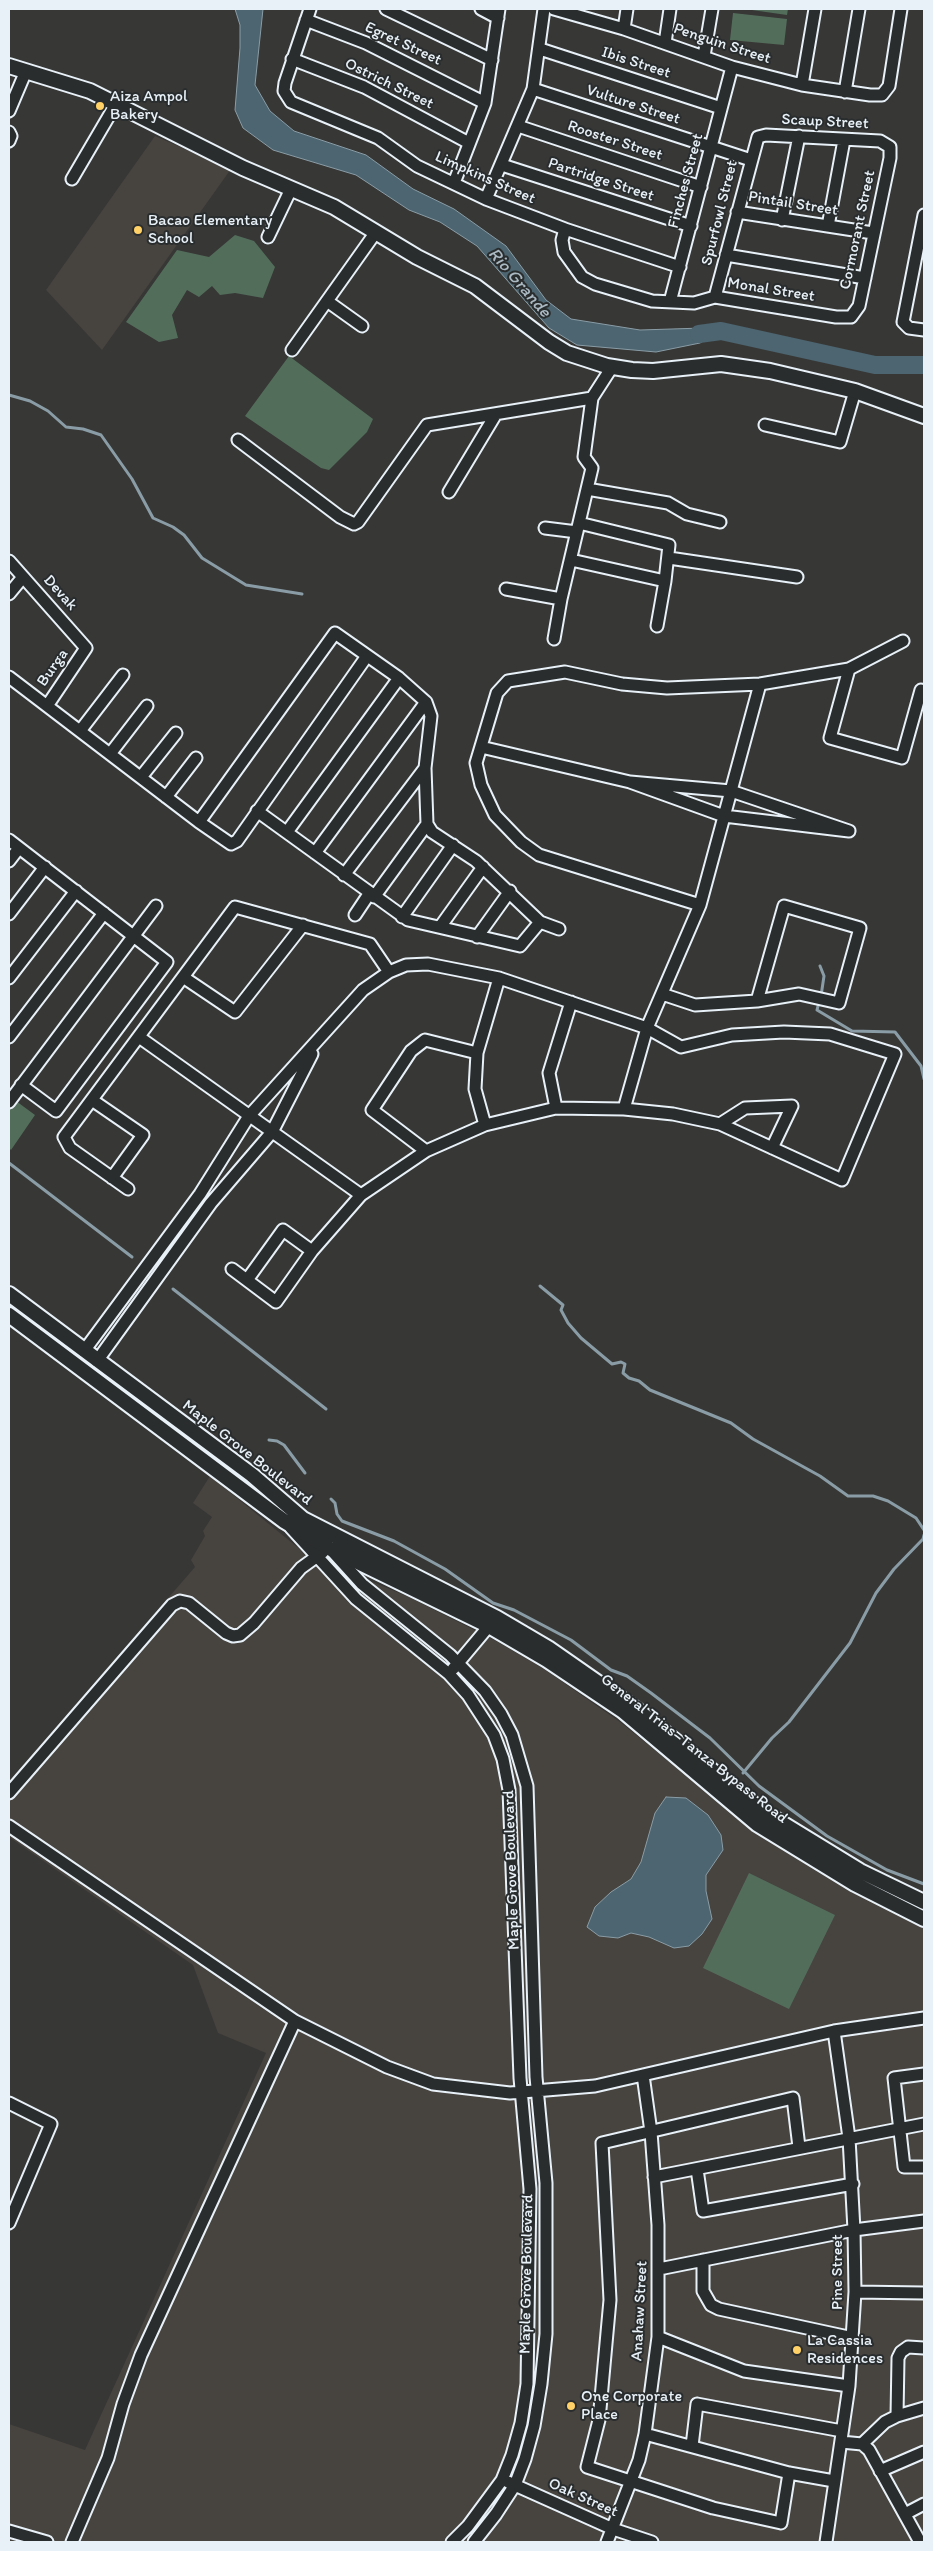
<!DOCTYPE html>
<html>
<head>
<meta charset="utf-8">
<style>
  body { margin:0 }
  #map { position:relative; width:933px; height:2551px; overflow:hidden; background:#373736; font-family:Itim,sans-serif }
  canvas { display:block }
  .frame { position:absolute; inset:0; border:10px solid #e8f1f8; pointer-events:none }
</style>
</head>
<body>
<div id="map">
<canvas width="933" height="2551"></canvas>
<div class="frame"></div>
</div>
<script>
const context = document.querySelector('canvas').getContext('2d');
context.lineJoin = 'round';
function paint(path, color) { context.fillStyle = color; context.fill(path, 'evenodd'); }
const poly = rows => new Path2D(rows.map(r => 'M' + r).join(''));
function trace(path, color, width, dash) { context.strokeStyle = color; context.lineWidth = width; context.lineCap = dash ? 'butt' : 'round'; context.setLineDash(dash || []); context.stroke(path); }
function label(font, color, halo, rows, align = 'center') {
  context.font = font + ' Itim,sans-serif'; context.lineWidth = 4; context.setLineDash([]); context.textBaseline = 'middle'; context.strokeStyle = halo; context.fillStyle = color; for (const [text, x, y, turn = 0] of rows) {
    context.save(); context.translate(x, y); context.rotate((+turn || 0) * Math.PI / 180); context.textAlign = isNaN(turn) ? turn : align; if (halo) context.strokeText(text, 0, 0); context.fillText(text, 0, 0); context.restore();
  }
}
const built = poly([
  [155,136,231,169,102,350,46,290],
  [210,1476,307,1555,409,1597,498,1642,544,1669,620,1722,756,1831,827,1877,924,1927,924,2542,9,2542,9,2424,85,2450,266,2053,218,2033,193,1965,9,1837,9,1781,195,1567,191,1560,205,1536,203,1531,212,1517,193,1503]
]);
const green = poly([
  [745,9,788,9,787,15],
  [733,13,787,19,784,45,730,40],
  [235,235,254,241,275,267,263,298,235,293,220,295,212,286,199,297,187,290,172,315,178,338,159,342,126,322,177,250,209,257],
  [289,356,373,419,367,432,329,470,321,468,245,416],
  [16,1101,35,1115,11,1150,9,1148,9,1111],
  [749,1873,835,1915,789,2009,703,1968]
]);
const water = poly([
  [235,9,263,9,255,85,270,111,294,131,366,155,413,189,454,209,506,246,546,300,571,319,640,330,703,328,721,331,700,343,656,352,577,345,549,328,477,246,440,222,409,210,356,175,273,150,243,128,235,110,240,48,240,25,235,9],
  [666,1797,686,1798,708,1815,721,1835,723,1850,706,1875,706,1891,712,1919,702,1934,689,1946,674,1948,649,1937,631,1933,618,1938,599,1936,587,1927,595,1907,611,1892,631,1879,641,1862,655,1813,666,1797]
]);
const stream = poly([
  [9,395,30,401,48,411,66,427,83,429,101,435,132,479,153,518,173,527,184,535,202,558,246,585,302,594],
  [820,966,824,976,821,996],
  [819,1002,817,1010,852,1031,895,1032,921,1066,924,1079],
  [9,1163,132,1257],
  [540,1286,563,1305,561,1310,568,1323,581,1338,612,1364,621,1362,625,1364,623,1373,629,1378,639,1381,650,1390,731,1423,753,1439,820,1476,848,1496,873,1496,888,1501,916,1518,924,1530],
  [173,1289,326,1409],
  [269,1440,277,1441,284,1445,305,1473],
  [331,1499,335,1503,337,1514,342,1521,394,1541,445,1569,493,1603,514,1610,571,1640,611,1670,627,1676,651,1693,710,1738,759,1786,827,1836,887,1870,924,1884],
  [743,1773,772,1738,789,1722,850,1643,876,1593,894,1569,923,1539,924,1535]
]);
const river = poly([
  [699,334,721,331,875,365,924,365]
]);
const minor = poly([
  [310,9,285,83,284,91,291,102,378,138,417,166,486,199,565,229,680,267],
  [386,9,492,60],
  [481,9,498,18],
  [554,9,624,29,732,67,802,85,870,95,882,95,889,86,901,9],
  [306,20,366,43,485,103],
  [624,29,627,9],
  [665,43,670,9],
  [540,49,721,108],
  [704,56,712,9],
  [292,59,364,87,469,143],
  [802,85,815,9],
  [533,89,751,160],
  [845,92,859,9],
  [9,111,26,71],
  [518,126,701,187],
  [9,132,11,136,9,141],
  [502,165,691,226],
  [72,179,116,104],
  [454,183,485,103,499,9],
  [486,199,533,89,544,9],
  [737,212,873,233],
  [924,215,903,322,909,328,924,330],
  [782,220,799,136],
  [828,226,844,140],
  [565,229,562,240,564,252,582,277,595,284,652,301,694,303,715,297,836,317,851,317,859,306,890,158,890,147,880,141,766,135,758,137,715,297],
  [268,237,291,189],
  [726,255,865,278],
  [327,301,362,326],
  [670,302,732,67],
  [292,350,376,232],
  [765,425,840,442,855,391],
  [238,440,340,517,354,524,358,522,427,425,592,398,612,367],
  [587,489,668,503,687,514,720,522],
  [449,492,496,414],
  [545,528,577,532],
  [669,558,797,577],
  [571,560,665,581,669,545,579,523],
  [9,561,86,648,47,706],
  [506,589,561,599,592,468,584,457,592,398],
  [9,594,23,577],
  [657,626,665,581],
  [554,639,561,599],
  [849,669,830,738,902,758,921,690],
  [9,677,199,822,231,844,237,841,367,656],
  [80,731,123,675],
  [481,747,630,782,724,816,849,831,731,791,630,782],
  [110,754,147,706],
  [141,777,176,733],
  [166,797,196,758],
  [199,822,335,633,399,678,426,702,431,716,425,768,427,824,432,832,476,861,540,922,520,946,408,920,257,811],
  [287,832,399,678],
  [9,840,167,962,56,1111,21,1085],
  [315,853,426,702],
  [9,861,19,848],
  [344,875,425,768],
  [374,897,427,824],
  [700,905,539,855,521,842,495,815,481,785,476,763,497,693,508,681,565,672,622,684,667,688,760,684,849,669,903,641],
  [9,914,45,867],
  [355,915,369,894],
  [402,917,453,845],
  [540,922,559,929],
  [440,927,483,867],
  [477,937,510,891],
  [183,977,235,1012,303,925],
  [9,978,76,891],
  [662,994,695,1005,757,1001,799,994,839,1003,860,928,784,906,757,1001],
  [9,1037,104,913],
  [139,1037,361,1195],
  [92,1100,143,1135,112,1178],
  [9,1102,156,906],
  [556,1108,549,1073,571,1002],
  [624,1109,647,1028,700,905,760,684],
  [720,1124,745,1108,792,1106,772,1148],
  [485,1125,475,1089,477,1053,499,978],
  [426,1151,372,1110,411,1051,425,1040,477,1053],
  [128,1189,70,1148,64,1137,235,907,370,944,389,972],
  [247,1280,283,1230,312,1251],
  [84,1351,200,1194,249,1116,363,990,389,972,406,965,428,964,499,978,647,1028,681,1047,732,1035,784,1032,830,1034,895,1054,842,1180,720,1124,673,1114,624,1109,556,1108,485,1125,426,1151,361,1195,312,1251,276,1302,232,1269],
  [97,1361,211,1203,272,1132,312,1054],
  [291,1528,356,1599,449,1674,468,1695,494,1735,503,1759,509,1790,520,2078,530,2189,527,2384,521,2423,512,2455,502,2480,468,2526,452,2542],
  [333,1552,362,1584,450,1655,485,1691,501,1714,512,1735,527,1786,536,2077,546,2183,546,2334,541,2384,534,2426,525,2459,515,2485,496,2514,474,2542],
  [453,1669,489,1626],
  [9,1793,172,1605,180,1601,189,1603,226,1633,233,1636,240,1635,254,1623,301,1568,323,1552],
  [9,1826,295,2021,387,2067,433,2084,510,2093,595,2086,834,2031,924,2018],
  [924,2074,894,2078,904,2167,924,2167],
  [9,2103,51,2124,9,2223],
  [697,2169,703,2211,853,2184],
  [654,2177,924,2124],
  [703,2260,703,2291,711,2305,719,2309,853,2338],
  [659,2269,854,2230,924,2221],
  [855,2292,924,2293],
  [658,2337,744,2371,849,2386],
  [897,2416,898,2358,901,2352,908,2347,924,2348],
  [645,2434,789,2473,834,2481],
  [841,2442,862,2444,869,2450,920,2542],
  [862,2444,885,2422,897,2416,924,2408],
  [692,2446,697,2404,842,2431],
  [880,2471,924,2452],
  [789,2473,781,2523,713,2508,587,2467,599,2420,610,2300,602,2143,793,2098,799,2147],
  [508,2482,613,2529,652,2542],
  [905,2514,924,2504],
  [9,2531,47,2542],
  [72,2542,108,2458,123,2404,141,2355,295,2021],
  [607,2542,639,2460,645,2434,658,2337,658,2225,651,2132,643,2075],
  [826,2542,849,2386,855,2292,854,2230,849,2138,834,2031]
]);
const major = poly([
  [9,66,90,91,243,168,334,207,417,257,475,286,549,342,567,353,607,366,632,370,653,371,721,364,770,371,855,391,924,416],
  [9,1294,252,1475,303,1519,497,1618,548,1648,637,1710,762,1811,860,1871,924,1902],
  [9,1315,284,1521,329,1548,489,1626,547,1660,623,1711,757,1824,855,1884,924,1919]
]);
const markers = [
  [100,106,5,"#ffd166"],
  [138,230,5,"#ffd166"],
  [797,2350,5,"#ffd166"],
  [571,2406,5,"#ffd166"]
];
const streetNames = [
  ["Egret Street",403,44,25],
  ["Penguin Street",722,44,18],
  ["Ibis Street",636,63,18],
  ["Ostrich Street",389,84,26],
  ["Vulture Street",633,105,18],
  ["Scaup Street",825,122,3],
  ["Rooster Street",615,141,18],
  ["Limpkins Street",485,178,24],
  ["Partridge Street",601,180,18],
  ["Finches Street",686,181,-75],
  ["Pintail Street",793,204,9],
  ["Spurfowl Street",720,213,-76],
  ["Cormorant Street",858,230,-78],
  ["Monal Street",771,290,9],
  ["Devak",60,593,48],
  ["Burga",53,668,-55],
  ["Maple Grove Boulevard",247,1453,38],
  ["General Trias–Tanza Bypass Road",694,1749,38],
  ["Maple Grove Boulevard",512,1870,-92],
  ["Pine Street",838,2272,-90],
  ["Maple Grove Boulevard",527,2274,-89],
  ["Anahaw Street",640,2311,-87],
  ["Oak Street",583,2498,24]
];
const poiNames = [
  ["Aiza Ampol",110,97],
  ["Bakery",110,115],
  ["Bacao Elementary",148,221],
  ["School",148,239],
  ["La Cassia",807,2341],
  ["Residences",807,2359],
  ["One Corporate",581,2397],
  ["Place",581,2415]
];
const waterNames = [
  ["Rio Grande",519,283,49]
];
paint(built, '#47433f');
paint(green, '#536d5b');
paint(water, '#4c6570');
trace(water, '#8a9da6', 1);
trace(stream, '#8a9da6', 3);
trace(river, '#4c6570', 18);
trace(minor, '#e8f1f8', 15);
trace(major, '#e8f1f8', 18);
trace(minor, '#2a2d2e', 11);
trace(major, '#2a2d2e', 14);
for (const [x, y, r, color] of markers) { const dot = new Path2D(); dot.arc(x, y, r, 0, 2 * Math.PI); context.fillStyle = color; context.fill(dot); trace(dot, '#2a2d2e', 2); }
label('16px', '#e8f1f8', '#2a2d2e', streetNames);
label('16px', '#e8f1f8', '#2a2d2e', poiNames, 'left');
label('italic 18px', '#aab9c2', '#2a2d2e', waterNames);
</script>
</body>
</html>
